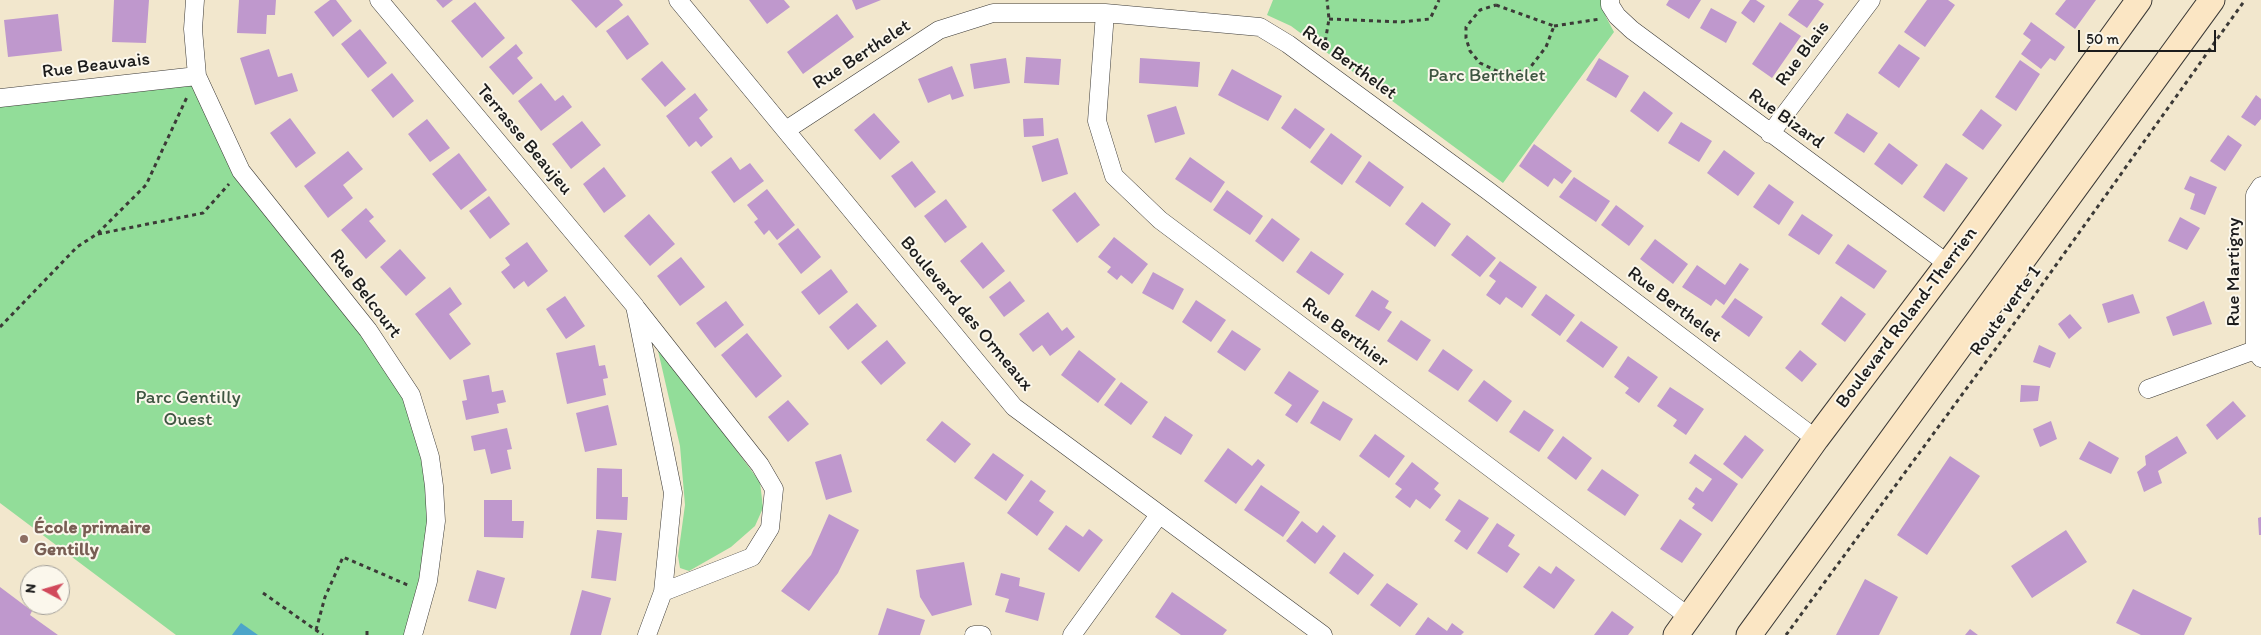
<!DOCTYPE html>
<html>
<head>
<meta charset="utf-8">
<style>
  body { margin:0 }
  #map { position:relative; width:2261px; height:635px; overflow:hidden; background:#f2e7cd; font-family:Itim,sans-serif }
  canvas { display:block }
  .north { position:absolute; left:20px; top:565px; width:50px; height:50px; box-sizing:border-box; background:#fbf7ec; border:1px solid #a29f99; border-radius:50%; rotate:276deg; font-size:14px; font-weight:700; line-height:20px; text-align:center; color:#1c1c1c }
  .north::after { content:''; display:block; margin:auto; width:18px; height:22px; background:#d1495b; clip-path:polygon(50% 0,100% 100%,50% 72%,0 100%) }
  .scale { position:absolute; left:2078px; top:30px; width:138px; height:22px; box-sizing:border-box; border:2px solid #1c1c1c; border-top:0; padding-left:6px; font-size:15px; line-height:18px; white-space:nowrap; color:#1c1c1c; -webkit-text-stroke:4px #fbf7ec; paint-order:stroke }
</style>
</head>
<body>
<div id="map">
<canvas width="2261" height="635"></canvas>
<div class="north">N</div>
<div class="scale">50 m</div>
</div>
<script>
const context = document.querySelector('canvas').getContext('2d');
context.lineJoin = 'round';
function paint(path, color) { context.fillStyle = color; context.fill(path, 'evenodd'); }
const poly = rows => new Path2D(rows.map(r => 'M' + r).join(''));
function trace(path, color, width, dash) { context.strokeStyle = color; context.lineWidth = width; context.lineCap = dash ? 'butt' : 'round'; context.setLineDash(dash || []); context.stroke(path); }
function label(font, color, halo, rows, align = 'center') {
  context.font = font + ' Itim,sans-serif'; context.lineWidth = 4; context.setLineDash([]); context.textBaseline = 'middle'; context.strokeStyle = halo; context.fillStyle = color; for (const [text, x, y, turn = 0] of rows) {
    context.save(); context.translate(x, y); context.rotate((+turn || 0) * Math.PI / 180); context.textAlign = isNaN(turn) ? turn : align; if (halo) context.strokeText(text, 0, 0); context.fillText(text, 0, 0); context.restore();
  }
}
const green = poly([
  [1273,0,1601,0,1606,17,1614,32,1503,183,1291,26,1267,15],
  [193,81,237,170,408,396,425,457,429,512,426,558,407,635,176,635,0,503,0,103],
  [656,342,760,482,763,508,755,526,731,547,689,571,680,568,678,556,685,505,680,446]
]);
const water = poly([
  [241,623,258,635,232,635]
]);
const building = poly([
  [114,0,149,0,146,43,112,42],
  [239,0,276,0,275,15,267,15,266,34,237,33],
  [330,0,336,0,352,21,333,37,314,12],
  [436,0,453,0,443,8],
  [571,0,619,0,623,5,596,28],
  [749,0,784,0,790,7,767,24],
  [852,0,881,0,856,10],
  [1669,0,1701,0,1689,19,1666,5],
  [1750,0,1756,0,1765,6,1754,23,1741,13],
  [1799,0,1818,0,1824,4,1807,28,1788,15],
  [1927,0,1948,0,1955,5,1925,47,1904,32],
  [2066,0,2096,0,2075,29,2055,14],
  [475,2,505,38,482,58,451,21],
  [1711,8,1737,22,1726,43,1700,28],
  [58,14,62,51,8,57,4,20],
  [837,14,854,37,803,74,787,52],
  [628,15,649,44,627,60,606,31],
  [1780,22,1801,36,1772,78,1752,64],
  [2031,22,2065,47,2055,61,2050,58,2041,69,2021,54,2031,40,2023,34],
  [360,29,387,63,368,78,341,44],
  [516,44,523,53,517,58,533,78,513,95,489,67],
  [1899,44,1920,58,1899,88,1878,73],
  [269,49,278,77,292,73,298,91,255,105,240,58],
  [1026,57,1061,59,1059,85,1024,83],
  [1006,58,1010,83,974,89,970,64],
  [1140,58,1200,62,1198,87,1139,83],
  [1599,58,1629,76,1616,98,1586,80],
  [2020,60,2040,74,2016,111,1995,97],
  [662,61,686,89,665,107,641,79],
  [952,66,964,96,952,100,950,94,928,103,918,79],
  [1232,69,1282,96,1268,121,1218,95],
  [392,73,414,101,393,118,371,90],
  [541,83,555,101,563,95,572,107,541,131,518,101],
  [1644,91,1673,113,1658,132,1630,111],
  [695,93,708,110,699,118,713,137,701,147,696,141,689,147,666,116],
  [2256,95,2261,99,2261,119,2255,126,2241,117],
  [1176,106,1185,134,1155,143,1147,115],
  [1295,108,1325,129,1310,149,1281,128],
  [1981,109,2002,125,1983,150,1962,135],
  [874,113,900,142,880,160,854,130],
  [1847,113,1878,133,1864,153,1834,133],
  [290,118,316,153,296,168,270,133],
  [1043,118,1044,136,1024,137,1023,119],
  [427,119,450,148,430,162,408,134],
  [582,121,601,145,571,169,552,144],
  [1681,122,1712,141,1699,162,1668,143],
  [1331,133,1362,156,1342,185,1310,162],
  [2228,135,2242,145,2225,171,2210,161],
  [1058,138,1068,174,1042,182,1032,146],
  [1889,143,1918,165,1902,185,1874,164],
  [1534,144,1572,171,1562,184,1554,178,1548,187,1519,166],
  [1724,150,1755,173,1738,196,1707,173],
  [348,151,363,169,343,185,353,198,328,218,304,186],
  [459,153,487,190,461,210,432,174],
  [731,157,740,170,750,163,764,181,734,203,711,172],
  [1190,157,1225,182,1211,203,1175,179],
  [912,161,936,192,915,208,891,176],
  [1369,161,1404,187,1390,207,1355,182],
  [1946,163,1968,178,1944,212,1923,197],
  [604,167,626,196,604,213,583,184],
  [2190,176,2217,187,2205,215,2190,209,2195,194,2184,189],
  [1574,177,1610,201,1596,222,1559,197],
  [1769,184,1794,202,1779,225,1753,207],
  [767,189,795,225,777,240,769,230,764,235,754,222,758,219,747,205],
  [1227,190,1263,216,1250,235,1213,210],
  [1075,192,1100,225,1077,243,1052,210],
  [489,196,510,224,490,239,469,211],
  [946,199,967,227,945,243,924,216],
  [1422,202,1451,224,1435,247,1405,224],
  [1616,205,1644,226,1629,246,1601,225],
  [366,208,374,217,369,221,386,241,366,259,341,230],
  [649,214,675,244,650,266,624,236],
  [1802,214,1833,235,1819,255,1788,235],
  [2180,217,2200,228,2187,250,2168,241],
  [1272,218,1300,239,1283,262,1255,241],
  [798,228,821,257,801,274,778,244],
  [1467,235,1496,258,1480,277,1451,255],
  [1114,237,1148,264,1132,284,1121,275,1117,280,1107,272,1111,267,1098,257],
  [1655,239,1688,264,1673,284,1640,259],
  [527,242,548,271,528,287,524,281,514,289,501,272,510,265,505,258],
  [982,242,1005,271,983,289,960,261],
  [1848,244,1887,271,1874,289,1835,263],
  [400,249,426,278,406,296,380,267],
  [1311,251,1344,274,1329,295,1296,272],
  [681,257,705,287,680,306,657,276],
  [1500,261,1537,287,1522,308,1506,297,1500,305,1486,295,1496,281,1489,276],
  [1740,263,1749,269,1724,305,1716,299,1711,306,1682,287,1697,265,1725,285],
  [831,269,848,292,819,315,801,292],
  [1153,272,1184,289,1173,310,1142,293],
  [1010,281,1025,301,1004,317,989,297],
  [450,287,462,304,449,314,471,344,450,360,415,314],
  [1372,290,1389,301,1385,308,1392,312,1379,331,1355,316],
  [1546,294,1575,315,1560,336,1531,315],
  [2133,294,2140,313,2108,323,2102,304],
  [565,296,585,326,566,339,546,309],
  [1841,296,1866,314,1845,342,1821,324],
  [1735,298,1763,317,1749,337,1721,317],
  [1196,300,1226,320,1211,342,1182,322],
  [726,301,744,325,715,348,696,323],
  [2204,301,2212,324,2173,336,2166,317],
  [857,303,877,326,848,350,829,327],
  [1048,312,1062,331,1067,327,1075,337,1050,356,1042,345,1033,352,1019,334],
  [2070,314,2082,328,2069,339,2058,324],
  [1401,320,1431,340,1417,361,1387,341],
  [1581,321,1618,347,1603,368,1566,341],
  [1232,330,1261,349,1245,371,1217,352],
  [747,333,782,376,756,398,721,355],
  [887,340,906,363,881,385,861,362],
  [595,345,599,366,605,365,608,378,603,379,606,395,567,404,556,353],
  [2039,345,2056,353,2050,368,2033,362],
  [1443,349,1473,370,1458,391,1428,371],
  [1079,350,1116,379,1098,403,1061,375],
  [1800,350,1817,364,1802,382,1785,368],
  [1628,356,1658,377,1639,403,1625,393,1629,388,1614,377],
  [1289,371,1319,391,1297,423,1285,415,1292,405,1274,393],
  [489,375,492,392,503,390,506,402,497,404,499,413,466,420,462,401,467,400,463,380],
  [1484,380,1512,401,1497,422,1468,401],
  [1121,382,1148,402,1131,425,1104,405],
  [2021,385,2040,386,2038,401,2020,402],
  [1670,387,1704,409,1686,435,1673,426,1677,420,1657,406],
  [788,400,809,424,788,442,768,417],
  [1323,401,1353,419,1340,441,1310,423],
  [2233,401,2246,416,2217,440,2206,425],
  [608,405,617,445,585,452,576,413],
  [1524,410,1554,430,1539,452,1509,432],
  [1165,416,1193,435,1181,455,1152,437],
  [942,421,971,444,955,463,926,440],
  [2051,421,2057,439,2040,447,2033,429],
  [507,428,512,449,507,450,511,469,491,474,485,449,474,451,471,436],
  [1375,434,1405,456,1389,478,1359,456],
  [1745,435,1764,450,1742,479,1723,464],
  [1563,436,1592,458,1576,480,1547,458],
  [2177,436,2187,453,2158,471,2162,483,2144,492,2137,472,2146,465,2145,456],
  [2089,441,2119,458,2111,474,2079,459],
  [1228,448,1252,466,1258,459,1265,465,1236,504,1204,481],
  [993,453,1024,475,1006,501,974,478],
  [841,454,852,492,826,500,815,462],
  [1695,454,1738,484,1712,522,1692,508,1695,504,1688,499,1696,487,1703,492,1712,479,1689,463],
  [1950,456,1980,476,1927,555,1897,535],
  [1412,462,1439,483,1434,489,1441,495,1430,509,1416,499,1410,508,1395,497,1402,489,1395,484],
  [597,468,622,469,622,497,628,497,627,520,596,519],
  [1602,469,1639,495,1625,516,1587,490],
  [1031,480,1046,491,1039,501,1054,512,1037,536,1007,513],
  [1261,485,1300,512,1283,537,1244,510],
  [1459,499,1489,518,1467,550,1454,541,1461,531,1445,520],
  [484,500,512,500,512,521,524,521,523,538,484,537],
  [829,514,859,530,838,573,809,611,781,591,811,555],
  [2261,517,2261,535,2259,535,2258,518],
  [1680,519,1702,534,1682,563,1660,549],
  [1302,521,1317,533,1323,525,1336,536,1315,564,1286,541],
  [1497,523,1515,535,1508,546,1520,554,1507,573,1477,553],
  [1066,525,1083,537,1089,529,1103,540,1079,572,1048,549],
  [597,530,622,533,616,581,591,578],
  [2066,530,2087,562,2032,598,2011,566],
  [1344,552,1374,575,1358,595,1329,573],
  [964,562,972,605,932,616,920,597,916,570],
  [1539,566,1551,574,1556,566,1575,580,1554,609,1523,587],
  [477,570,505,578,496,609,468,601],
  [1001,573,1020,578,1019,586,1045,593,1038,621,1005,612,1009,599,995,595],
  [1865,579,1898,597,1879,635,1836,635],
  [1387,583,1418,604,1400,627,1370,605],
  [0,587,32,611,30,615,58,635,0,635],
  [2133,589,2192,618,2184,635,2141,635,2116,623],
  [582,590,611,598,601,635,570,635],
  [1172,592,1227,630,1223,635,1181,635,1155,617],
  [887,608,925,620,920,635,878,635],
  [1612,611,1634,627,1628,635,1594,635],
  [1428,617,1447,631,1452,623,1464,632,1461,635,1415,635],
  [1970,629,1978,635,1965,635]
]);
const path = poly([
  [1496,5,1554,26,1546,47,1529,69,1513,73,1497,71,1480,63,1470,51,1466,38,1466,27,1480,10,1496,5],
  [1329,19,1401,22,1430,19,1439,0],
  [1554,26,1600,19],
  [1324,49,1329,19,1327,0],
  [98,234,203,213,229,184],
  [0,327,77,247,97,234,146,185,187,97],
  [263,593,323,635],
  [316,630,325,597,343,557,410,586],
  [367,635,367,628],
  [1786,635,2024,310,2245,0]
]);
const street = poly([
  [195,0,193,29,197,76,241,171,368,330,411,395,430,457,434,486,436,521,428,581,413,635],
  [379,0,635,306,673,493,663,592,647,635],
  [678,0,1014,407,1323,635],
  [1610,0,1610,5,1617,16,1632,30,1948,264],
  [1105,13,1097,121,1114,176,1160,220,1689,617],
  [0,98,197,76],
  [786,130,939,30,993,13,1105,13,1260,27,1288,44,1487,190,1816,439],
  [1770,134,1871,0],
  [2261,186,2255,195,2255,350,2261,358],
  [637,309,760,465,774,489,770,528,752,557,663,592],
  [2148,389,2255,350],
  [974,635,982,635],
  [1072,635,1159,515]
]);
const secondary = poly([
  [1676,635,1816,439,1960,248,2139,0],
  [1749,635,2212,0]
]);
const markers = [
  [24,539,5,"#8d6e63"]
];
const streetNames = [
  ["Rue Blais",1803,54,-53],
  ["Rue Berthelet",862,55,-33],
  ["Rue Berthelet",1349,63,36],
  ["Rue Beauvais",96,66,-7],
  ["Rue Bizard",1786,119,36],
  ["Terrasse Beaujeu",524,140,50],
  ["Rue Martigny",2234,272,-90],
  ["Rue Belcourt",365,294,53],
  ["Rue Berthelet",1674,305,37],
  ["Route verte 1",2006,311,-54],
  ["Boulevard des Ormeaux",966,314,50],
  ["Boulevard Roland-Therrien",1907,318,-53],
  ["Rue Berthier",1345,333,37]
];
const parkNames = [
  ["Parc Berthelet",1487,76],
  ["Parc Gentilly",188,398],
  ["Ouest",188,420]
];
const educationNames = [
  ["École primaire",34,528],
  ["Gentilly",34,550]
];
paint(green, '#92dd99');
paint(water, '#4ca5c9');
paint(building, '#bf98cd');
trace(street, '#3c3a37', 19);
trace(secondary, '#3c3a37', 27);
trace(path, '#3c3a37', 3, [4, 4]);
trace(street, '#fff', 18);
trace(secondary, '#fbe6c4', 25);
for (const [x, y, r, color] of markers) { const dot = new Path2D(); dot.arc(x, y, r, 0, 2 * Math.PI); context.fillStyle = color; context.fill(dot); trace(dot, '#fbf7ec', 2); }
label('19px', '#1c1c1c', '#fbf7ec', streetNames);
label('19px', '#3f5642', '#fbf7ec', parkNames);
label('bold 19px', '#785e54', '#fbf7ec', educationNames, 'left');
</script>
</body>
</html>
